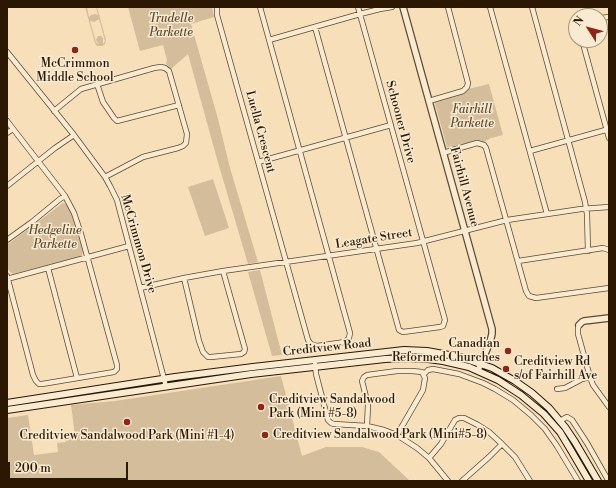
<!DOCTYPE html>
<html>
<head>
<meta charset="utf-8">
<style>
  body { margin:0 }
  #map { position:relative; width:616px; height:488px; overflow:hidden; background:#f6dfb9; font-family:"Libre Bodoni",serif }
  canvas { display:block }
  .frame { position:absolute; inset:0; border:8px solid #2c1802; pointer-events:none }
  .north { position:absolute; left:568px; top:8px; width:40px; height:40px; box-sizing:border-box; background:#f9ead2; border:1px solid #a7967f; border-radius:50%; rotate:306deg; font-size:11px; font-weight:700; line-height:16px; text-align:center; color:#2c1802 }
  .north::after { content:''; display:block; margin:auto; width:14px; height:18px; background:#8f2418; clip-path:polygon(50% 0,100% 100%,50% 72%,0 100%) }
  .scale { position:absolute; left:8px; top:462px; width:120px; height:18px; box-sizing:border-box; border:2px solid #2c1802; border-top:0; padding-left:5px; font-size:12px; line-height:14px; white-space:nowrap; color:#2c1802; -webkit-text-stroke:3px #f9ead2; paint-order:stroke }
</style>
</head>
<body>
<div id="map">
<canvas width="616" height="488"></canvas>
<div class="frame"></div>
<div class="north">N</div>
<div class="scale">200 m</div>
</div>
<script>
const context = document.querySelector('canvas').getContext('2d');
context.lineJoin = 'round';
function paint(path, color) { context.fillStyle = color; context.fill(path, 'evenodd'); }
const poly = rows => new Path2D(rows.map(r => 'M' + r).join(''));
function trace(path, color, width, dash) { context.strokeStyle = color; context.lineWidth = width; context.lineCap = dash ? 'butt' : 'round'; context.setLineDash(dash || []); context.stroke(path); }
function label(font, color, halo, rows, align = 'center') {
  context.font = font + ' "Libre Bodoni",serif'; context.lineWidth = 3; context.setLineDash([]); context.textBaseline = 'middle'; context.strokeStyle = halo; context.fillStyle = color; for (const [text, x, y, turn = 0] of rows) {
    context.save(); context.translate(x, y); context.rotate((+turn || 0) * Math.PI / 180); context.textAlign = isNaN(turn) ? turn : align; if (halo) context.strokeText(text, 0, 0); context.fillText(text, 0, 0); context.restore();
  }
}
const green = poly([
  [85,7,87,7,89,17,91,15,95,14,98,15,96,7,97,7,106,40,105,44,102,46,97,46,95,43],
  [99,19,105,41,103,44,103,38,101,36,98,36,96,40,99,45,96,42,90,21,94,22],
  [128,7,212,7,214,17,191,24,218,119,230,168,258,262,248,264,217,159,188,54,171,69,166,64,167,60,163,45,140,51],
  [489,84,503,135,491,138,484,142,475,141,452,148,447,147,435,104,435,102,438,101,462,94,468,89],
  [213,179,229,228,205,236,188,187],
  [63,203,68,205,75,220,83,251,82,256,13,274,9,271,7,266,7,245],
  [260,270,282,355,272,356,248,272],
  [281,376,302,456,326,447,362,447,379,452,410,481,7,481,7,418,28,415,34,455,58,452,57,443,66,442,65,438,75,436,71,405,115,401]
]);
const minor = poly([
  [217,7,217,15,308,340,311,344,317,346,345,342,349,338,350,333,260,7],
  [490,7,547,214],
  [532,7,585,202,587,214,588,251],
  [600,18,609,17],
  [315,27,399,330,403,332,440,327,443,326,445,320,358,7],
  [269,40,360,14,380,9,392,7],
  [582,40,609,138],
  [7,52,74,135,105,177,110,186,117,200,164,379,166,387],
  [97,84,103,102,114,118,117,121,179,105],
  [429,101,463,91,467,87,468,83,448,7],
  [54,111,81,89,154,68,161,67,165,68,169,71,187,134,186,143,183,146,178,148,143,157,105,177],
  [7,121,65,196,74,213,81,234,117,365,117,369,114,372,42,384,39,384,36,381,33,375,7,276],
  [7,133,13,129],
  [530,151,609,129],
  [443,153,477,143,484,145,486,148,526,291,529,296,536,298,609,288],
  [258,162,391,125],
  [7,186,55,148,74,135],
  [7,240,32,222,60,199,65,196],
  [518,261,603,248,609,250],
  [48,268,77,378],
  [184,278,199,341,203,352,208,357,211,357,241,354,244,352,245,349,223,271],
  [7,279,129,246],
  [140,288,184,278,223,271,417,243,507,220,581,209,609,207],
  [579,325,578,328,578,334,590,377,593,385,609,407],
  [315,364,316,374,328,420,331,423,334,424,367,426,384,430,397,435,417,448,429,458,448,481],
  [424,374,428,370,433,369,459,374,483,383,495,389,513,400,531,415,545,429,557,446,578,481],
  [557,389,565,388,582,379,590,377],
  [560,421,565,418,567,417,572,420,587,443,608,480,609,480],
  [367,426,368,405,362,381,364,377,367,375,397,371,412,371,422,372,425,378,423,390,397,435],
  [429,458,441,444,455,420,459,418,464,418,478,425,489,432,502,444,515,457,530,481],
  [462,481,489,457,502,444]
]);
const tertiary = poly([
  [403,7,492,329,492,334,490,342,479,368],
  [579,325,582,322,584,321,609,318]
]);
const secondary = poly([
  [7,403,175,377,253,367,404,350,427,351,460,357,492,368,515,381,532,393,549,408,565,427,575,442,598,481],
  [7,410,251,374,385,359,407,358,428,359,443,361,469,367,498,380,521,395,544,414,560,432,572,452,589,481]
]);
const markers = [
  [75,50,4,"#8f2418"],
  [508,351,4,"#8f2418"],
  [506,369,4,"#8f2418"],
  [261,407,4,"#8f2418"],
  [127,422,4,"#8f2418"],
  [265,435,4,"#8f2418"]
];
const parkNames = [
  ["Trudelle",171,19],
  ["Parkette",171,33],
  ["Fairhill",472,110],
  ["Parkette",472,124],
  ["Hedgeline",55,231],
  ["Parkette",55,245]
];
const poiNames = [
  ["McCrimmon",75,64,"center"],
  ["Middle School",75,78,"center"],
  ["Canadian",500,344,"right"],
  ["Reformed Churches",500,358,"right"],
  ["Creditview Rd",514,362],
  ["s/of Fairhill Ave",514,376],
  ["Creditview Sandalwood",269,400],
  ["Park (Mini #5-8)",269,414],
  ["Creditview Sandalwood Park (Mini#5-8)",273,435],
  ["Creditview Sandalwood Park (Mini #1-4)",127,436,"center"]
];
const streetNames = [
  ["Schooner Drive",400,122,75],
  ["Luella Crescent",260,132,75],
  ["Fairhill Avenue",464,187,75],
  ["Leagate Street",374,239,-9],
  ["McCrimmon Drive",138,244,74],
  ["Creditview Road",327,348,-6]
];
paint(green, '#d4bd9a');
trace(minor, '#5e4a30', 6);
trace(tertiary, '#5e4a30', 8);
trace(secondary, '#2c1802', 8);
trace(minor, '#f9ead2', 4.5);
trace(tertiary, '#f9ead2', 5.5);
trace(secondary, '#f9ead2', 6);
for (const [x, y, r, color] of markers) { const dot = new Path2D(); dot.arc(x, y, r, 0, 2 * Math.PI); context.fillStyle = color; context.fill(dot); trace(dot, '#f9ead2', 1.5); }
label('italic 12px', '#5e4a30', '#f9ead2', parkNames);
label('12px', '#2c1802', '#f9ead2', poiNames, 'left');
label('12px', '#2c1802', '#f9ead2', streetNames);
</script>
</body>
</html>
